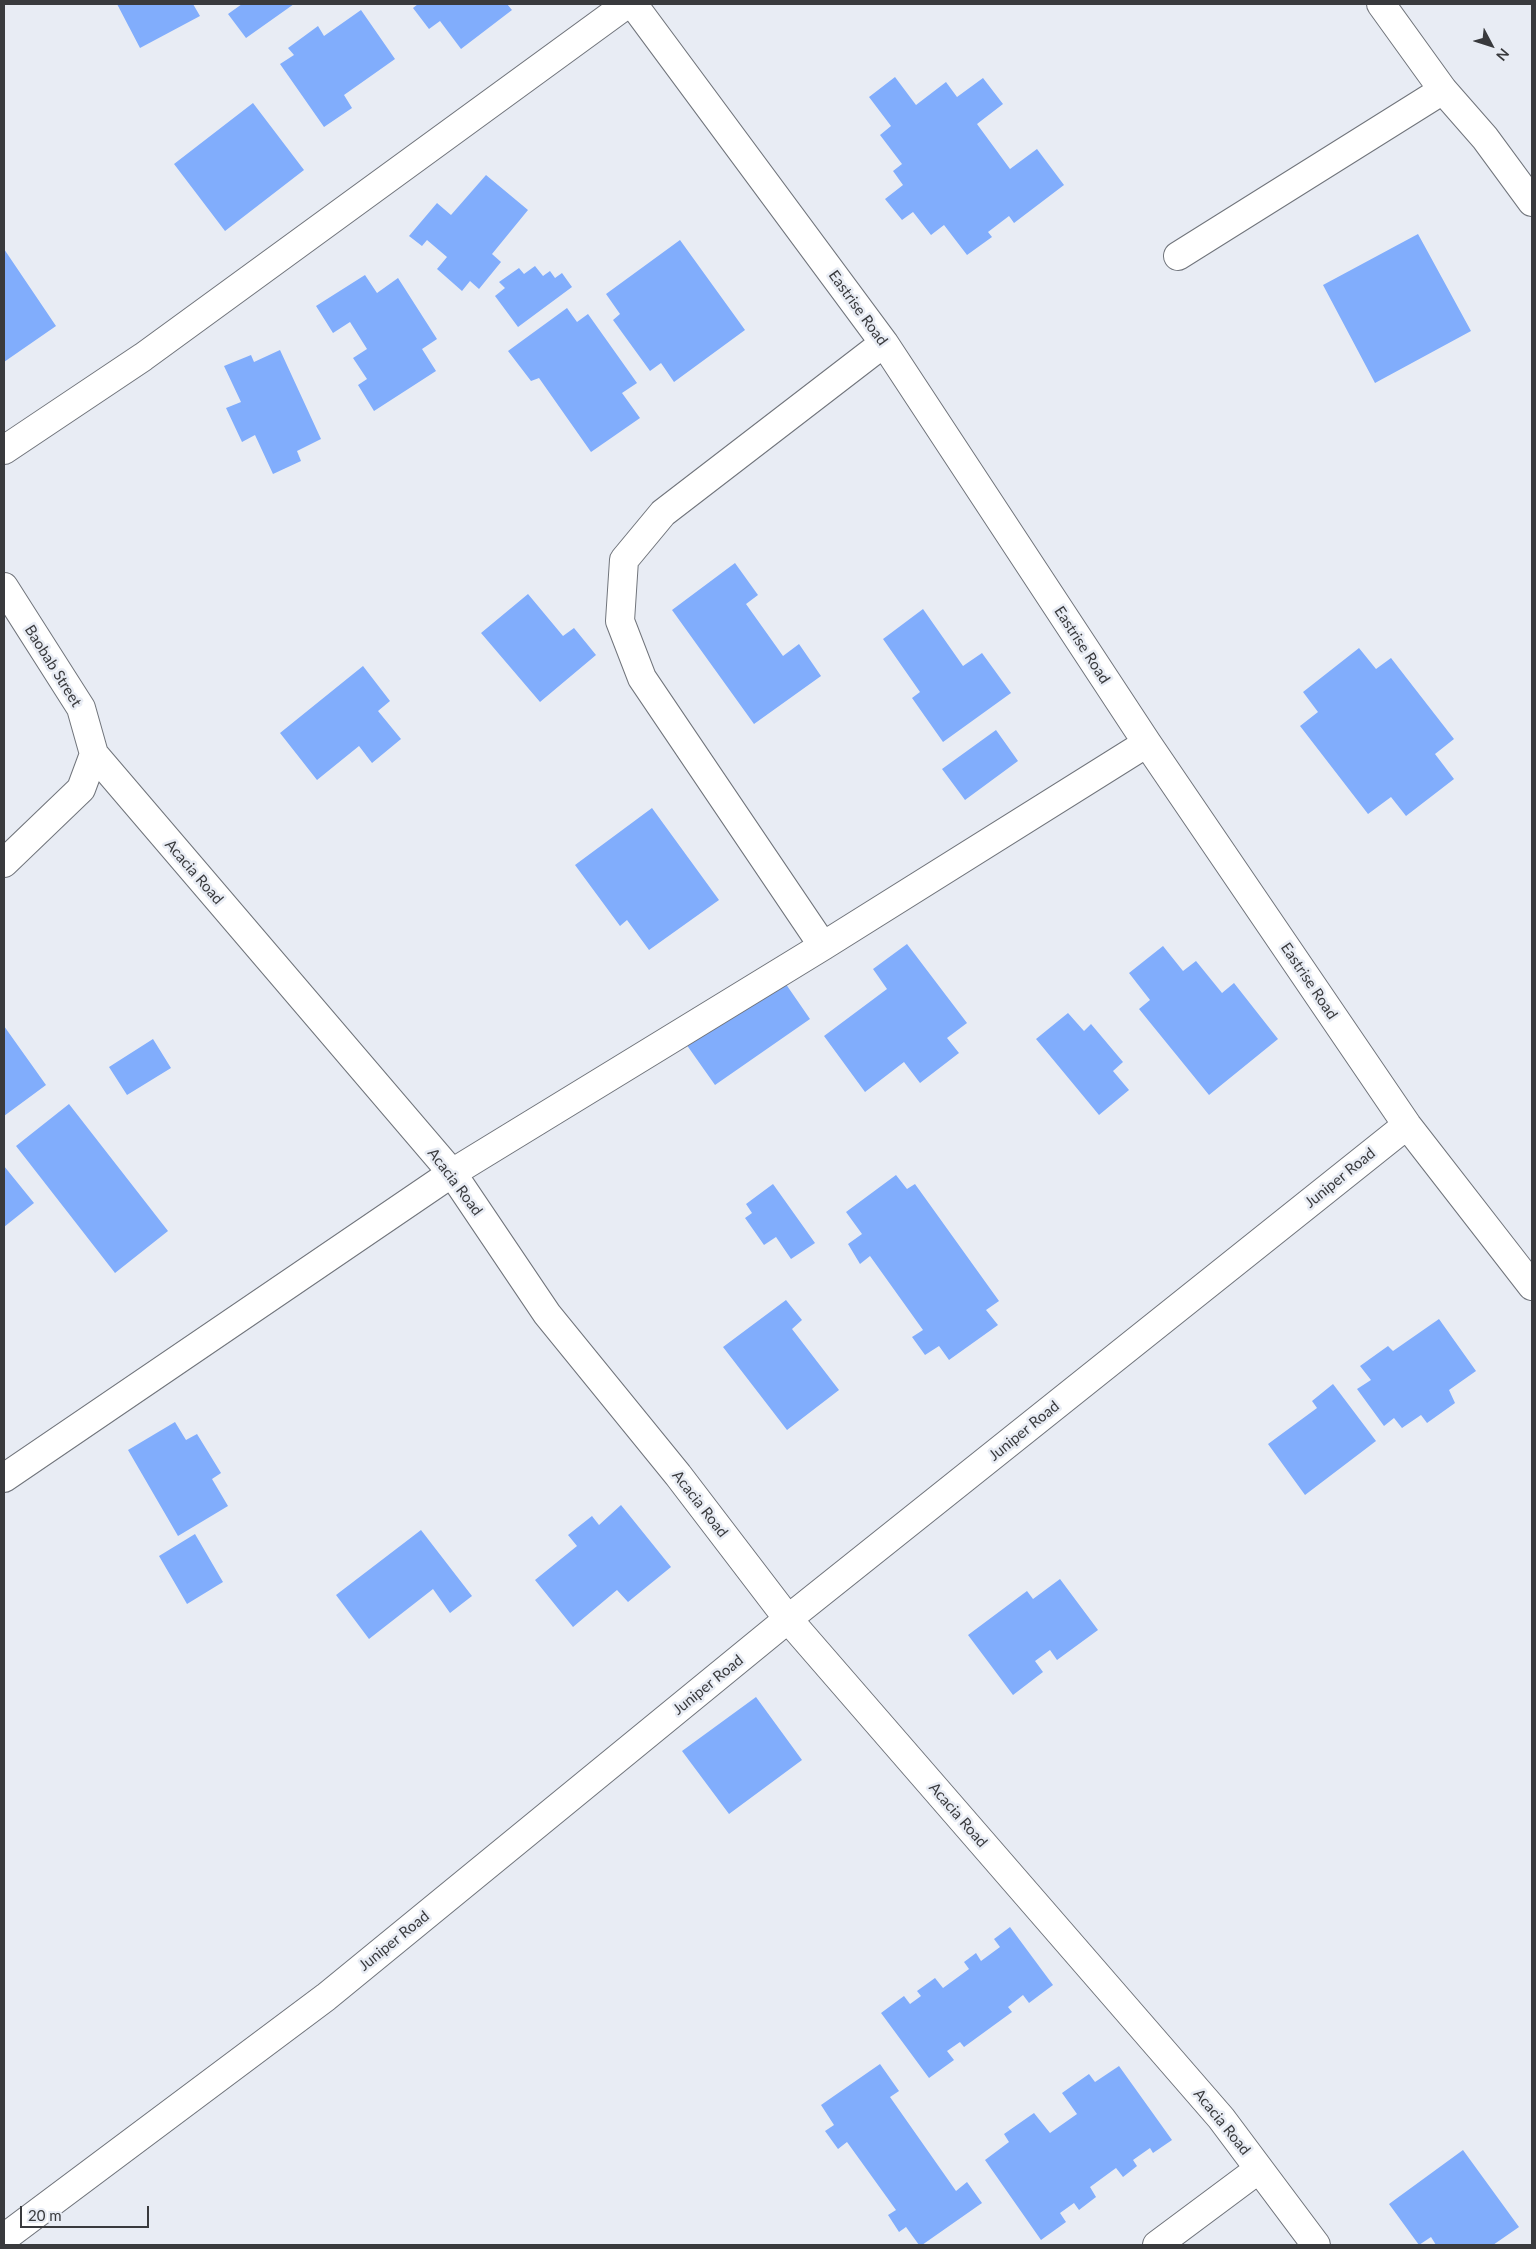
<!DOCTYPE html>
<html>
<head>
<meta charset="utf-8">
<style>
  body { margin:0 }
  #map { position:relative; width:1536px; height:2249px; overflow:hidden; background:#e8ecf4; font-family:Lato,sans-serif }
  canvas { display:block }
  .frame { position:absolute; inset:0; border:5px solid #393a3d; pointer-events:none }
  .north { position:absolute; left:1466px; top:20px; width:50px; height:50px; -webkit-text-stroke:4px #e8ecf4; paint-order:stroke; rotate:130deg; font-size:14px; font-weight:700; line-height:20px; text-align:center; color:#393a3d }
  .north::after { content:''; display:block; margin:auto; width:18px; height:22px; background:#393a3d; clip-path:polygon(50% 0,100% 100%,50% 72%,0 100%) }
  .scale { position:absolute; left:20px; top:2206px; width:129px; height:22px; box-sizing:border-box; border:2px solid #393a3d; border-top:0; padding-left:6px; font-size:15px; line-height:18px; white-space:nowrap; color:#393a3d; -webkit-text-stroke:4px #e8ecf4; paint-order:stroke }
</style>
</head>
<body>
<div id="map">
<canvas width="1536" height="2249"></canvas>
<div class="frame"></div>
<div class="north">N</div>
<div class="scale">20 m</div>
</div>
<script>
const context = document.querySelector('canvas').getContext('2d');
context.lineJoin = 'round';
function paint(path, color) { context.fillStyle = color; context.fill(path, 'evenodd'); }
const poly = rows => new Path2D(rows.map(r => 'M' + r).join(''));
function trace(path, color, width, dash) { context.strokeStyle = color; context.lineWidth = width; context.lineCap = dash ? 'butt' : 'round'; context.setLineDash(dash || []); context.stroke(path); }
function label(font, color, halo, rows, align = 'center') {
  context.font = font + ' Lato,sans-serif'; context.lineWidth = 5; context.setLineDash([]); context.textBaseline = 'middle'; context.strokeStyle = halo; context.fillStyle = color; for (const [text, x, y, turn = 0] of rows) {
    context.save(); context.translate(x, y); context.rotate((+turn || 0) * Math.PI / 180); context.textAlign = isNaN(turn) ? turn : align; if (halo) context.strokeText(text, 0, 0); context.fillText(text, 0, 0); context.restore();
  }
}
const building = poly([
  [117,4,193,4,200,16,140,48],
  [242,4,294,4,246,38,228,14],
  [418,4,507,4,512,10,461,49,440,21,429,29,413,8],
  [361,10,395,59,344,95,352,108,324,127,280,64,294,55,288,48,318,26,324,36],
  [895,77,916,105,946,82,957,97,983,78,1003,104,977,124,1010,169,1037,149,1064,185,1014,223,1009,216,988,232,992,237,967,255,944,225,931,235,913,212,902,220,885,199,903,185,893,171,902,164,880,135,891,126,869,97],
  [253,103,304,170,225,231,174,164],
  [486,175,528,210,492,254,501,262,479,289,470,281,462,291,437,269,447,257,427,240,422,246,409,236,437,203,451,215],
  [1418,234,1471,331,1375,383,1323,285],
  [680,240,745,330,674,382,661,363,650,371,613,320,620,314,606,294],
  [4,249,56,326,4,362],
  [535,266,543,276,550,271,555,278,562,273,572,287,518,327,495,296,505,288,499,282,519,268,524,274],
  [365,275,377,293,398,278,437,339,422,349,436,371,374,411,358,385,367,379,353,358,367,349,350,322,333,333,316,306],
  [567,308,577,322,588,314,637,383,622,393,640,418,591,452,539,378,531,381,508,351],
  [280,350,321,439,297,451,301,461,273,474,255,435,242,442,226,408,241,402,224,366,251,355,254,362],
  [735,563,758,595,746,604,783,656,799,644,821,676,754,724,672,610],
  [528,594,563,636,574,628,596,655,540,702,481,633],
  [923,609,963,666,982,653,1011,693,943,742,912,698,920,692,883,639],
  [1359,648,1376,669,1391,658,1454,739,1435,754,1454,779,1406,816,1391,797,1368,814,1300,726,1318,712,1303,692],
  [363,666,390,701,378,711,401,739,372,763,359,746,317,780,280,733],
  [996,730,1018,761,965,800,942,769],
  [652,808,719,900,649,950,627,920,620,926,575,865],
  [907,944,967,1023,947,1038,959,1053,920,1083,904,1062,865,1092,824,1036,887,989,873,969],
  [1163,946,1183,971,1196,961,1222,993,1234,983,1278,1039,1209,1095,1139,1009,1150,1000,1129,973],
  [781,977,810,1019,715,1085,686,1044],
  [1068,1013,1084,1031,1091,1024,1123,1062,1113,1071,1129,1090,1099,1115,1036,1039],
  [4,1026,46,1085,4,1116],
  [153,1039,171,1068,127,1095,109,1067],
  [69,1104,168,1231,115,1273,16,1146],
  [4,1166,34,1203,4,1227],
  [896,1175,907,1189,915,1184,999,1301,986,1310,998,1325,949,1360,939,1346,925,1355,912,1337,923,1330,870,1256,860,1264,848,1244,862,1234,846,1212],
  [773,1184,815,1243,791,1259,776,1237,764,1245,745,1218,752,1213,746,1204],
  [786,1300,802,1320,792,1329,839,1390,787,1430,723,1347],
  [1439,1319,1476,1371,1449,1390,1455,1403,1427,1423,1421,1415,1402,1428,1394,1418,1384,1426,1357,1389,1371,1380,1360,1366,1388,1346,1393,1351],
  [1333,1384,1376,1441,1305,1495,1268,1444,1317,1408,1312,1401],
  [175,1422,186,1440,197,1434,221,1473,212,1479,228,1506,178,1536,128,1450],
  [621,1505,671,1567,628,1602,617,1590,573,1627,535,1580,577,1546,568,1535,592,1516,599,1525],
  [421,1530,472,1596,450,1613,433,1589,369,1639,336,1595],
  [195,1534,223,1582,187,1604,159,1556],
  [1060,1579,1098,1630,1057,1660,1050,1650,1035,1661,1043,1672,1013,1695,968,1635,1027,1591,1033,1599],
  [756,1697,802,1760,729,1814,682,1751],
  [1010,1927,1053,1985,1029,2003,1023,1995,1008,2007,1012,2012,964,2047,960,2042,947,2051,954,2060,929,2078,881,2013,904,1996,910,2004,921,1996,917,1991,935,1978,943,1988,969,1969,964,1962,976,1953,981,1961,1000,1947,994,1939],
  [880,2064,899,2091,890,2097,956,2191,967,2182,982,2203,922,2245,919,2245,906,2227,899,2232,888,2215,896,2210,847,2142,838,2149,825,2131,834,2125,821,2105],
  [1119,2066,1172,2140,1153,2153,1150,2148,1133,2160,1137,2166,1123,2177,1116,2168,1090,2187,1096,2197,1079,2210,1074,2203,1060,2213,1066,2222,1041,2240,985,2160,1009,2142,1004,2134,1034,2113,1050,2133,1077,2114,1062,2093,1089,2074,1095,2082],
  [1463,2150,1519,2227,1493,2245,1436,2245,1431,2237,1419,2245,1389,2204]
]);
const minor = poly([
  [633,4,884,343,1147,743,1407,1125,1532,1286],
  [1381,4,1443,90,1485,138,1532,202],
  [1178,256,1443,90],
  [4,450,143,357,627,4],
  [4,587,81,708,94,754,81,789,4,863],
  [94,754,452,1173,547,1314,678,1475,788,1619,1221,2118,1316,2245],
  [823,946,642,678,620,621,624,560,663,513,884,343],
  [4,1478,452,1173,823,946,1147,743],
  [4,2238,326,1997,788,1619,1407,1125],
  [1157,2245,1259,2169]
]);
const streetNames = [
  ["Eastrise Road",858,308,54],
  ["Eastrise Road",1082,645,57],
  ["Baobab Street",53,666,58],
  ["Acacia Road",194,872,49],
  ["Eastrise Road",1309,981,56],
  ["Juniper Road",1340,1178,-39],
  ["Acacia Road",455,1182,53],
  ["Juniper Road",1024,1431,-39],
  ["Acacia Road",700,1504,52],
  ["Juniper Road",708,1685,-39],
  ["Acacia Road",958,1815,49],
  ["Juniper Road",394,1941,-39],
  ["Acacia Road",1222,2122,51]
];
paint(building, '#81adfc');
trace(minor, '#70747b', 30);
trace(minor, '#fff', 28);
label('15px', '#393a3d', '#e8ecf4', streetNames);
</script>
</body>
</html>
